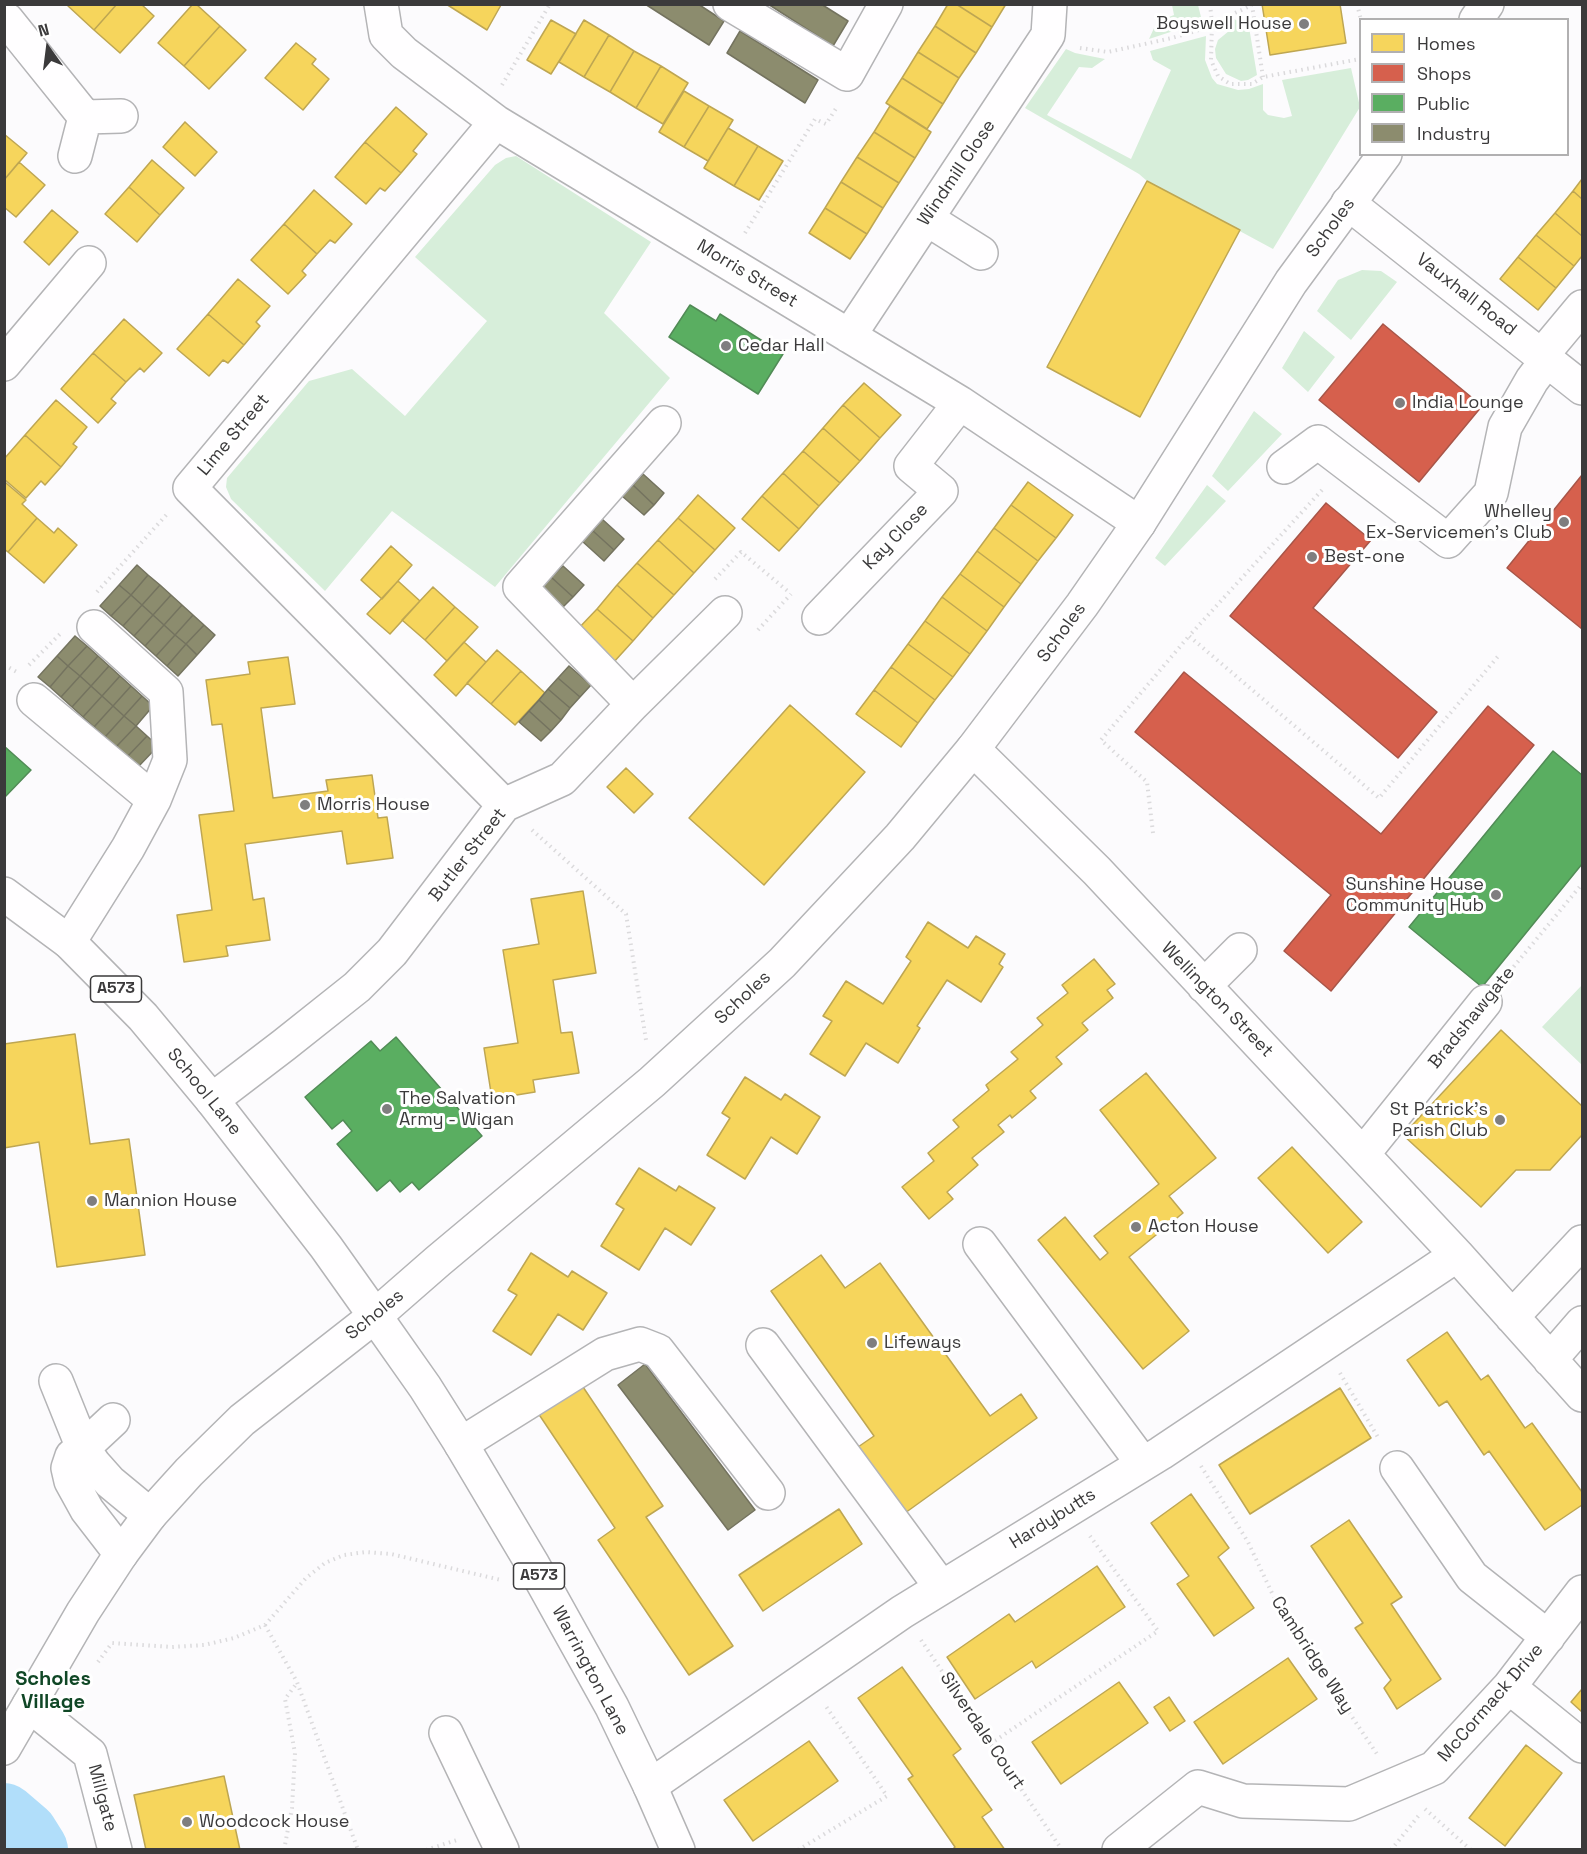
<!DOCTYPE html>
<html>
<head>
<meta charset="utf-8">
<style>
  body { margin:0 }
  #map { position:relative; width:1587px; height:1854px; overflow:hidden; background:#fcfbfd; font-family:"Space Grotesk",sans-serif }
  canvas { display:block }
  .frame { position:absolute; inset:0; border:6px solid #3b3a3b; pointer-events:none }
  .legend { position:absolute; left:1359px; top:18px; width:210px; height:138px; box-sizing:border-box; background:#fff; border:2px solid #b1b0b1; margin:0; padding:8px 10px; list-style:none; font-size:18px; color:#3b3a3b }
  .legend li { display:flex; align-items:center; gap:12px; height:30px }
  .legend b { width:30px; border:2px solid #b1b0b1 }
  .north { position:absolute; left:18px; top:18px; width:60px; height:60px; -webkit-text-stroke:4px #fff; paint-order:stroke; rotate:346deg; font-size:16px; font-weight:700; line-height:24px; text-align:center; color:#3b3a3b }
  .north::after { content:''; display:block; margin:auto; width:21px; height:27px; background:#3b3a3b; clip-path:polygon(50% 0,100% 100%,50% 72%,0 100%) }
</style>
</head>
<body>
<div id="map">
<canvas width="1587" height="1854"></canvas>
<div class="frame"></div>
<ul class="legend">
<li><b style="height:16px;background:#f6d55c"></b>Homes</li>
<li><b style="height:16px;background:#d6604d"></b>Shops</li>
<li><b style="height:16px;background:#5aae61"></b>Public</li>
<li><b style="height:16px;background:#8c8c6e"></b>Industry</li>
</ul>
<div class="north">N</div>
</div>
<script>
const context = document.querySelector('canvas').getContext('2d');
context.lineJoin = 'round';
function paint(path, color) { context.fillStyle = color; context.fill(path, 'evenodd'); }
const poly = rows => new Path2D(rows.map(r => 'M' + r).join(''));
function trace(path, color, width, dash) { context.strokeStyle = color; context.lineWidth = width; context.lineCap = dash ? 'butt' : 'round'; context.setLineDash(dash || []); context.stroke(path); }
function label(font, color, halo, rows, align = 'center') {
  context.font = font + ' "Space Grotesk",sans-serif'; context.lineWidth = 6; context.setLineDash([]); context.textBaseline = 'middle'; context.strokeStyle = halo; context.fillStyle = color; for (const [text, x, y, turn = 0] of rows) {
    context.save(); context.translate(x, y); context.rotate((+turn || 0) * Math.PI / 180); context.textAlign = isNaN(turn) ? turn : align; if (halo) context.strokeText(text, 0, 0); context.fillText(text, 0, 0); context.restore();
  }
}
const green = poly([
  [1172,5,1198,5,1201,17,1198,23,1149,39,1155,26,1161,20,1174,15],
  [1234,19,1249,27,1257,75,1248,80,1241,81,1226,74,1216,58,1215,49,1218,40,1229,31,1231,23],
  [1206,36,1205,60,1212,78,1217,84,1238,90,1249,89,1263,84,1263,110,1268,115,1284,118,1292,116,1282,80,1351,68,1360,107,1273,249,1147,181,1139,174,1025,108,1066,49,1075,53,1105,59,1092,68,1079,67,1047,115,1131,159,1171,70,1153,60,1150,51],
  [516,156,651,242,604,313,670,378,495,587,392,511,325,591,231,499,226,487,227,478,309,381,352,369,405,416,487,321,415,257,495,165,506,158],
  [1362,270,1381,271,1397,282,1351,340,1317,311,1338,280],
  [1304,331,1335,357,1308,392,1282,368],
  [1254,411,1282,434,1228,491,1212,476],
  [1207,485,1226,501,1165,566,1155,558],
  [1582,985,1582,1065,1542,1027]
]);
const water = poly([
  [19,1799,48,1820,59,1849,5,1849,5,1826]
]);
const homes = poly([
  [70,4,117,4,94,30,68,6,70,4],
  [117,4,141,4,154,16,120,53,94,30,117,4],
  [193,4,196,4,220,26,184,66,158,43,193,4],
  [446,4,501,4,501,5,487,30,446,4],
  [948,4,956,4,992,27,976,53,935,26,948,4],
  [956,4,1006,4,992,27,956,4],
  [1262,4,1340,4,1346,43,1270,55,1262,4],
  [551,20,576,34,551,74,527,60,551,20],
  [584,20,609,35,584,77,559,62,584,20],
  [220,26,246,50,209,89,184,66,220,26],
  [935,26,976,53,959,78,918,52,935,26],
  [609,35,634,51,610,92,584,77,609,35],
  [296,43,316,59,312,64,329,79,303,110,265,78,296,43],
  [634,51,661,66,636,108,610,92,634,51],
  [918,52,959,78,943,104,902,78,918,52],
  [661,66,688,83,663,124,636,108,661,66],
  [902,78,943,104,927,129,886,103,902,78],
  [684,91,709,106,684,147,659,132,684,91],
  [709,106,733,120,708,161,684,147,709,106],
  [890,106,931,132,915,158,874,132,890,106],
  [396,107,427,134,413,151,417,154,401,173,365,142,396,107],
  [185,122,217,152,195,176,163,147,185,122],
  [728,128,758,146,734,186,704,168,728,128],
  [874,132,915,158,899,183,857,157,874,132],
  [4,134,27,153,4,180,4,134],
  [365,142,401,173,385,191,380,188,366,204,335,177,365,142],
  [758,146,783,161,759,200,734,186,758,146],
  [857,157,899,183,883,208,841,182,857,157],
  [152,160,184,188,160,215,129,187,152,160],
  [19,162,45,185,16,217,4,207,4,180,19,162],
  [1582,179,1582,199,1573,191,1582,179],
  [1147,181,1240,230,1140,417,1047,367,1147,181],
  [841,182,883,208,867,234,825,208,841,182],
  [129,187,160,215,137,242,105,214,129,187],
  [314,190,352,224,335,243,330,240,317,254,284,224,314,190],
  [1573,191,1582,199,1582,236,1555,213,1573,191],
  [825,208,867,234,850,259,809,233,825,208],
  [52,210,78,232,49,265,24,242,52,210],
  [1555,213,1582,236,1582,256,1574,266,1536,235,1555,213],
  [284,224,317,254,302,271,306,275,288,294,251,260,284,224],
  [1536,235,1574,266,1556,288,1518,257,1536,235],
  [1518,257,1556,288,1538,310,1500,279,1518,257],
  [238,279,270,306,256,322,260,326,244,345,208,314,238,279],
  [208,314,244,345,228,363,223,360,209,376,177,349,208,314],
  [124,319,162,353,144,372,140,368,126,382,93,353,124,319],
  [93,353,126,382,111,399,116,403,98,423,61,389,93,353],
  [864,383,901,415,880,438,843,405,864,383],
  [56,400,87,427,73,444,77,447,61,467,25,435,56,400],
  [843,405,880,438,860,461,823,428,843,405],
  [823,428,860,461,840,483,803,451,823,428],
  [25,435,61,467,45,485,41,481,26,498,4,479,4,459,25,435],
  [803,451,840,483,819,506,783,473,803,451],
  [783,473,819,506,799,529,762,496,783,473],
  [1028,482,1073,515,1056,538,1011,505,1028,482],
  [6,483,26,500,22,504,37,518,8,552,4,549,4,485,6,483],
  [698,495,735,528,715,550,678,518,698,495],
  [762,496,799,529,779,551,742,519,762,496],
  [1011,505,1056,538,1038,561,994,528,1011,505],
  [37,518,54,533,58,528,77,545,44,583,8,552,37,518],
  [678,518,715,550,694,573,658,540,678,518],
  [994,528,1038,561,1021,584,977,551,994,528],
  [658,540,694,573,674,595,637,563,658,540],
  [391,546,412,565,382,599,361,580,391,546],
  [977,551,1021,584,1004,607,960,574,977,551],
  [637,563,674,595,653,618,617,585,637,563],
  [960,574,1004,607,987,631,942,597,960,574],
  [398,581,420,601,390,634,367,614,398,581],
  [617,585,653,618,633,641,597,609,617,585],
  [433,587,455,607,425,640,402,620,433,587],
  [942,597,987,631,970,654,925,621,942,597],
  [455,607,478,627,447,661,425,640,455,607],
  [597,609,633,641,613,663,576,631,597,609],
  [925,621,970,654,953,677,908,644,925,621],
  [464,642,486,662,456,696,434,675,464,642],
  [908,644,953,677,935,700,891,667,908,644],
  [497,650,521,671,491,704,467,683,497,650],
  [288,657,295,704,261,708,273,798,328,791,326,780,372,775,378,818,387,817,393,858,347,864,342,831,245,844,253,900,264,898,270,940,226,946,228,956,184,962,177,915,212,910,199,815,234,811,222,724,212,725,206,680,250,674,248,662,288,657],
  [891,667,935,700,918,723,874,690,891,667],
  [521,671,545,693,515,725,491,704,521,671],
  [874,690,918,723,901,747,856,714,874,690],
  [790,705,865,772,764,885,689,818,790,705],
  [626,768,653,794,634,813,607,787,626,768],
  [583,891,596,973,553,980,561,1033,572,1032,579,1073,533,1080,535,1092,492,1099,484,1048,518,1043,503,950,539,944,531,899,583,891],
  [928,922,968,948,976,936,1005,954,999,964,1003,967,981,1002,947,980,917,1026,920,1028,898,1063,866,1043,845,1076,810,1054,832,1021,823,1016,846,981,883,1004,911,961,906,957,928,922],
  [1094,959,1115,984,1107,990,1113,998,1082,1023,1088,1030,1056,1057,1062,1064,1030,1091,1036,1098,1012,1118,1010,1115,998,1125,1004,1132,972,1158,978,1165,947,1192,953,1199,929,1219,902,1187,934,1161,928,1153,959,1127,953,1120,989,1090,986,1085,1018,1059,1011,1052,1043,1025,1037,1018,1068,993,1062,985,1094,959],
  [1501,1030,1582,1106,1582,1135,1550,1170,1516,1170,1481,1207,1403,1135,1501,1030],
  [75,1034,90,1144,129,1139,145,1255,57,1267,39,1142,4,1148,4,1044,75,1034],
  [1146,1073,1216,1158,1169,1196,1183,1213,1129,1257,1189,1331,1143,1369,1038,1240,1065,1217,1100,1260,1108,1253,1094,1236,1159,1184,1100,1110,1146,1073],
  [745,1077,781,1100,785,1094,820,1117,797,1154,771,1137,745,1179,707,1155,730,1118,722,1113,745,1077],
  [1292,1147,1362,1222,1328,1253,1258,1178,1292,1147],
  [639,1168,676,1191,679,1186,715,1208,691,1245,665,1228,639,1270,601,1246,624,1209,616,1204,639,1168],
  [531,1253,568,1277,572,1271,607,1293,583,1330,558,1314,531,1355,493,1331,517,1295,508,1290,531,1253],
  [821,1255,845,1288,880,1263,990,1416,1021,1394,1037,1418,905,1513,858,1447,874,1436,771,1291,821,1255],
  [1447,1332,1481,1380,1488,1375,1525,1428,1532,1423,1582,1492,1582,1505,1545,1530,1489,1451,1484,1455,1447,1401,1439,1406,1407,1360,1447,1332],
  [579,1381,663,1506,646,1517,733,1646,689,1675,598,1540,615,1528,536,1410,579,1381],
  [1340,1388,1371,1438,1250,1514,1219,1465,1340,1388],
  [1191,1494,1229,1548,1218,1557,1254,1608,1214,1636,1177,1584,1189,1576,1151,1523,1191,1494],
  [839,1509,862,1544,763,1611,739,1575,839,1509],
  [1349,1520,1402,1597,1391,1604,1441,1679,1397,1709,1384,1688,1391,1680,1355,1628,1363,1623,1311,1546,1349,1520],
  [1097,1566,1125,1607,1036,1668,1032,1661,975,1699,947,1657,1009,1614,1015,1622,1097,1566],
  [1288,1658,1317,1699,1223,1764,1194,1722,1288,1658],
  [902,1667,961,1749,953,1755,992,1810,982,1817,1005,1850,952,1850,955,1847,908,1779,913,1776,858,1698,902,1667],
  [1119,1682,1148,1723,1061,1784,1032,1742,1119,1682],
  [1582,1689,1582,1712,1571,1702,1582,1689],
  [1169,1697,1185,1721,1170,1731,1154,1707,1169,1697],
  [809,1741,838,1781,753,1841,724,1800,809,1741],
  [1526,1745,1562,1773,1505,1846,1469,1818,1526,1745],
  [224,1776,240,1850,146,1850,134,1795,224,1776]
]);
const shops = poly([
  [1383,324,1482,406,1419,482,1319,400,1383,324],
  [1582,475,1582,629,1507,568,1582,475],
  [1326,503,1371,540,1313,608,1437,712,1398,758,1230,616,1326,503],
  [1184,672,1381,834,1488,706,1534,745,1331,991,1284,951,1331,895,1135,732,1184,672]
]);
const public = poly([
  [690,305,716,321,720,314,783,354,758,394,669,337,690,305],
  [4,746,31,770,4,798,4,746],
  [1553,751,1582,775,1582,864,1482,987,1409,927,1553,751],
  [396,1037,482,1136,419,1190,412,1182,400,1192,390,1180,377,1191,337,1144,352,1131,343,1120,332,1129,305,1097,371,1041,380,1051,396,1037]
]);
const industry = poly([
  [645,4,698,4,724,21,709,45,645,4],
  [768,4,821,4,848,21,833,46,768,4],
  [740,31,818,80,805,103,727,53,740,31],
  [643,474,664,493,654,505,633,485,643,474],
  [633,485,654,505,644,515,622,496,633,485],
  [602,519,624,539,614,550,593,531,602,519],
  [593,531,614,550,604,561,582,541,593,531],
  [137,565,148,575,131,595,119,585,137,565],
  [563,566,584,585,573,597,551,577,563,566],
  [148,575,160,585,142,605,131,595,148,575],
  [551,577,573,597,563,607,541,588,551,577],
  [119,585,131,595,111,616,100,606,119,585],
  [160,585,171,595,153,615,142,605,160,585],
  [131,595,142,605,123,626,111,616,131,595],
  [171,595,182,605,164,625,153,615,171,595],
  [142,605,153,615,134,636,123,626,142,605],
  [182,605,193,615,175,635,164,625,182,605],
  [153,615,164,625,145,646,134,636,153,615],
  [193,615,204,625,186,644,175,635,193,615],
  [164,625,175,635,156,656,145,646,164,625],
  [204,625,215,635,197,655,186,644,204,625],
  [175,635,186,644,167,666,156,656,175,635],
  [75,636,87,646,68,666,57,656,75,636],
  [186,644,197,655,178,676,167,666,186,644],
  [87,646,98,656,80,676,68,666,87,646],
  [57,656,68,666,50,687,38,677,57,656],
  [98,656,109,666,91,686,80,676,98,656],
  [68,666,80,676,61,697,50,687,68,666],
  [109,666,120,676,102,696,91,686,109,666],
  [569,666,591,685,580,697,558,678,569,666],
  [80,676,91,686,72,707,61,697,80,676],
  [120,676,131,686,113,706,102,696,120,676],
  [558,678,580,697,570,708,548,689,558,678],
  [91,686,102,696,83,717,72,707,91,686],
  [131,686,142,696,124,716,113,706,131,686],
  [548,689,570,708,561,720,539,700,548,689],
  [102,696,113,706,94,727,83,717,102,696],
  [142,696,153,706,136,726,124,716,142,696],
  [539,700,561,720,551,731,529,711,539,700],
  [113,706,124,716,105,737,94,727,113,706],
  [529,711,551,731,541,741,519,722,529,711],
  [124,716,136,726,116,747,105,737,124,716],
  [136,726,147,736,127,757,116,747,136,726],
  [147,736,158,746,138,767,127,757,147,736],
  [645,1364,755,1510,728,1530,618,1385,645,1364]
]);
const river = poly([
  [4,1816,25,1834,35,1850]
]);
const path = poly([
  [1210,4,1212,23,1211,60,1218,76,1230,84,1252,84,1263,77,1360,59],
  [1357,4,1361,20],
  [1080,48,1108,52,1172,38,1199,30,1252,5,1263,77],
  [502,85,550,4],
  [745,233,815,119,826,124,837,107],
  [1322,490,1189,636,1379,798,1500,654],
  [715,579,741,552,790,593],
  [97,592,168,513],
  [758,630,791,594],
  [4,665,17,672],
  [29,665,60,634],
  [532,830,626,914,646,1040],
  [1153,833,1147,782,1101,740,1189,636],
  [1506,976,1582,884],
  [1340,1373,1379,1439],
  [1201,1466,1248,1542,1279,1608,1377,1754],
  [265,1625,297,1682,358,1850],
  [921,1640,1062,1850],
  [98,1662,112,1643,172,1647,204,1645,234,1638,265,1625,306,1578,325,1563,344,1555,366,1552,391,1554,501,1580],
  [990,1744,1158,1631,1090,1536],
  [1425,1809,1471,1850],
  [284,1850,292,1808,295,1753,285,1699,297,1683],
  [426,1850,460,1839],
  [798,1850,887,1796,825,1705],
  [1391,1850,1420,1814]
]);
const minor = poly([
  [381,4,386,35,404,53,496,122,960,403,1139,523],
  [730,4,847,74,886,4],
  [7,20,85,117,121,116],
  [496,122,190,488,504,805],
  [75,156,85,117],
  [1348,203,1582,388],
  [927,219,981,253],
  [849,336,1048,35,1050,4],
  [1542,355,1582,307],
  [4,364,89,263],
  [1284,467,1318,442,1448,541,1491,493,1505,427,1532,380,1548,359],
  [819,618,941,491,911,466,960,403],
  [94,627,166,692,170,760,154,800],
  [34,700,154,800,128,848,69,942],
  [633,704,520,587,664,423],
  [973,749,1097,871,1457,1255,1582,1395],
  [1204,986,1240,950],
  [212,1100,284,1045,357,987,392,952,504,805,562,779,633,704,725,613],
  [1363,1154,1485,1002],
  [980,1244,1143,1464],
  [1512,1317,1582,1242],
  [763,1345,941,1587],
  [1550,1360,1582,1323],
  [56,1381,83,1448,72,1456,68,1468,71,1481,87,1510,121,1554],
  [113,1420,83,1448,94,1464,110,1482,150,1515],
  [461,1444,605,1354,640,1344,658,1351,768,1493],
  [1397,1468,1472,1577,1548,1637],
  [1509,1687,1582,1746],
  [29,1705,90,1754,115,1850],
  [446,1733,502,1850],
  [650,1786,902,1612,1161,1453,1457,1255],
  [1119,1850,1198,1787,1243,1801,1349,1804,1434,1768,1509,1687,1582,1592]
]);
const major = poly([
  [1476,20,1487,4],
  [4,894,69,942,143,1017,212,1100,326,1247,375,1316,425,1387,461,1444,533,1565,612,1707,650,1786,678,1850],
  [4,1748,83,1612,121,1554,150,1515,189,1472,242,1420,375,1316,438,1261,652,1082,782,963,900,837,973,749,1082,605,1139,523,1291,282,1385,154]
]);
const markers = [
  [1304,24,6,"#7f7e7f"],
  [726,346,6,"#7f7e7f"],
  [1400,403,6,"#7f7e7f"],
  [1564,522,6,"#7f7e7f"],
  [1312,557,6,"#7f7e7f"],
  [305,805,6,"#7f7e7f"],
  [1496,895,6,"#7f7e7f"],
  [387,1109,6,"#7f7e7f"],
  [1500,1120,6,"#7f7e7f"],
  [92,1201,6,"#7f7e7f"],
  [1136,1227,6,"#7f7e7f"],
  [872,1343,6,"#7f7e7f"],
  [187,1822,6,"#7f7e7f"]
];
const shields = [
  [116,989,51],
  [539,1576,51]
];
const shieldNames = [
  ["A573",116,989],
  ["A573",539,1576]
];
const poiNames = [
  ["Boyswell House",1292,24,"right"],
  ["Cedar Hall",738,346],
  ["India Lounge",1412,403],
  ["Whelley",1552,512,"right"],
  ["Ex-Servicemen's Club",1552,533,"right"],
  ["Best-one",1324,557],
  ["Morris House",317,805],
  ["Sunshine House",1484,885,"right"],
  ["Community Hub",1484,906,"right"],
  ["The Salvation",399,1099],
  ["Army - Wigan",399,1120],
  ["St Patrick's",1488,1110,"right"],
  ["Parish Club",1488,1131,"right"],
  ["Mannion House",104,1201],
  ["Acton House",1148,1227],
  ["Lifeways",884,1343],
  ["Woodcock House",199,1822]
];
const streetNames = [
  ["Windmill Close",957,173,-56],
  ["Scholes",1331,228,-54],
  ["Morris Street",747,274,31],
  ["Vauxhall Road",1466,295,38],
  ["Lime Street",234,435,-50],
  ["Kay Close",896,537,-46],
  ["Scholes",1062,633,-54],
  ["Butler Street",468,855,-52],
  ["Scholes",743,998,-43],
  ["Wellington Street",1217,1000,46],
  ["Bradshawgate",1472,1018,-51],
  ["School Lane",204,1092,51],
  ["Scholes",375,1315,-39],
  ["Hardybutts",1053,1519,-32],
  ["Cambridge Way",1312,1655,57],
  ["Warrington Lane",590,1671,62],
  ["McCormack Drive",1491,1703,-49],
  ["Silverdale Court",982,1731,56],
  ["Millgate",102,1798,75]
];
const neighbourhoodNames = [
  ["Scholes",53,1680],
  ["Village",53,1703]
];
paint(green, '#d7eeda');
paint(water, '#b1defa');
paint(homes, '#f6d55c');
trace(homes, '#bea652', 1.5);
paint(shops, '#d6604d');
trace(shops, '#a85548', 1.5);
paint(public, '#5aae61');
trace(public, '#518b56', 1.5);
paint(industry, '#8c8c6e');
trace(industry, '#74735f', 1.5);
trace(river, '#b1defa', 66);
trace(minor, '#b4b4b6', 36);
trace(major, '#b4b4b6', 36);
trace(path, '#dbdadc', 4, [1.5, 4.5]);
trace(minor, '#fffeff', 33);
trace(major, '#fffeff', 33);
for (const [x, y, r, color] of markers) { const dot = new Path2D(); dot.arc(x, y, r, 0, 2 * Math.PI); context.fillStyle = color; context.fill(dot); trace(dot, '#fff', 2); }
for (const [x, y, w] of shields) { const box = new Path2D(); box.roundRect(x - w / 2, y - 13, w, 26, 4.5); context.fillStyle = '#fff'; context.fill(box); trace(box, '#3b3a3b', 1.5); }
label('bold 16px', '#3b3a3b', null, shieldNames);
label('18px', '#3b3a3b', '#fff', poiNames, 'left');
label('18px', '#3b3a3b', '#fff', streetNames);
label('bold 20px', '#104726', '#fff', neighbourhoodNames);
</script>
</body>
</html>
